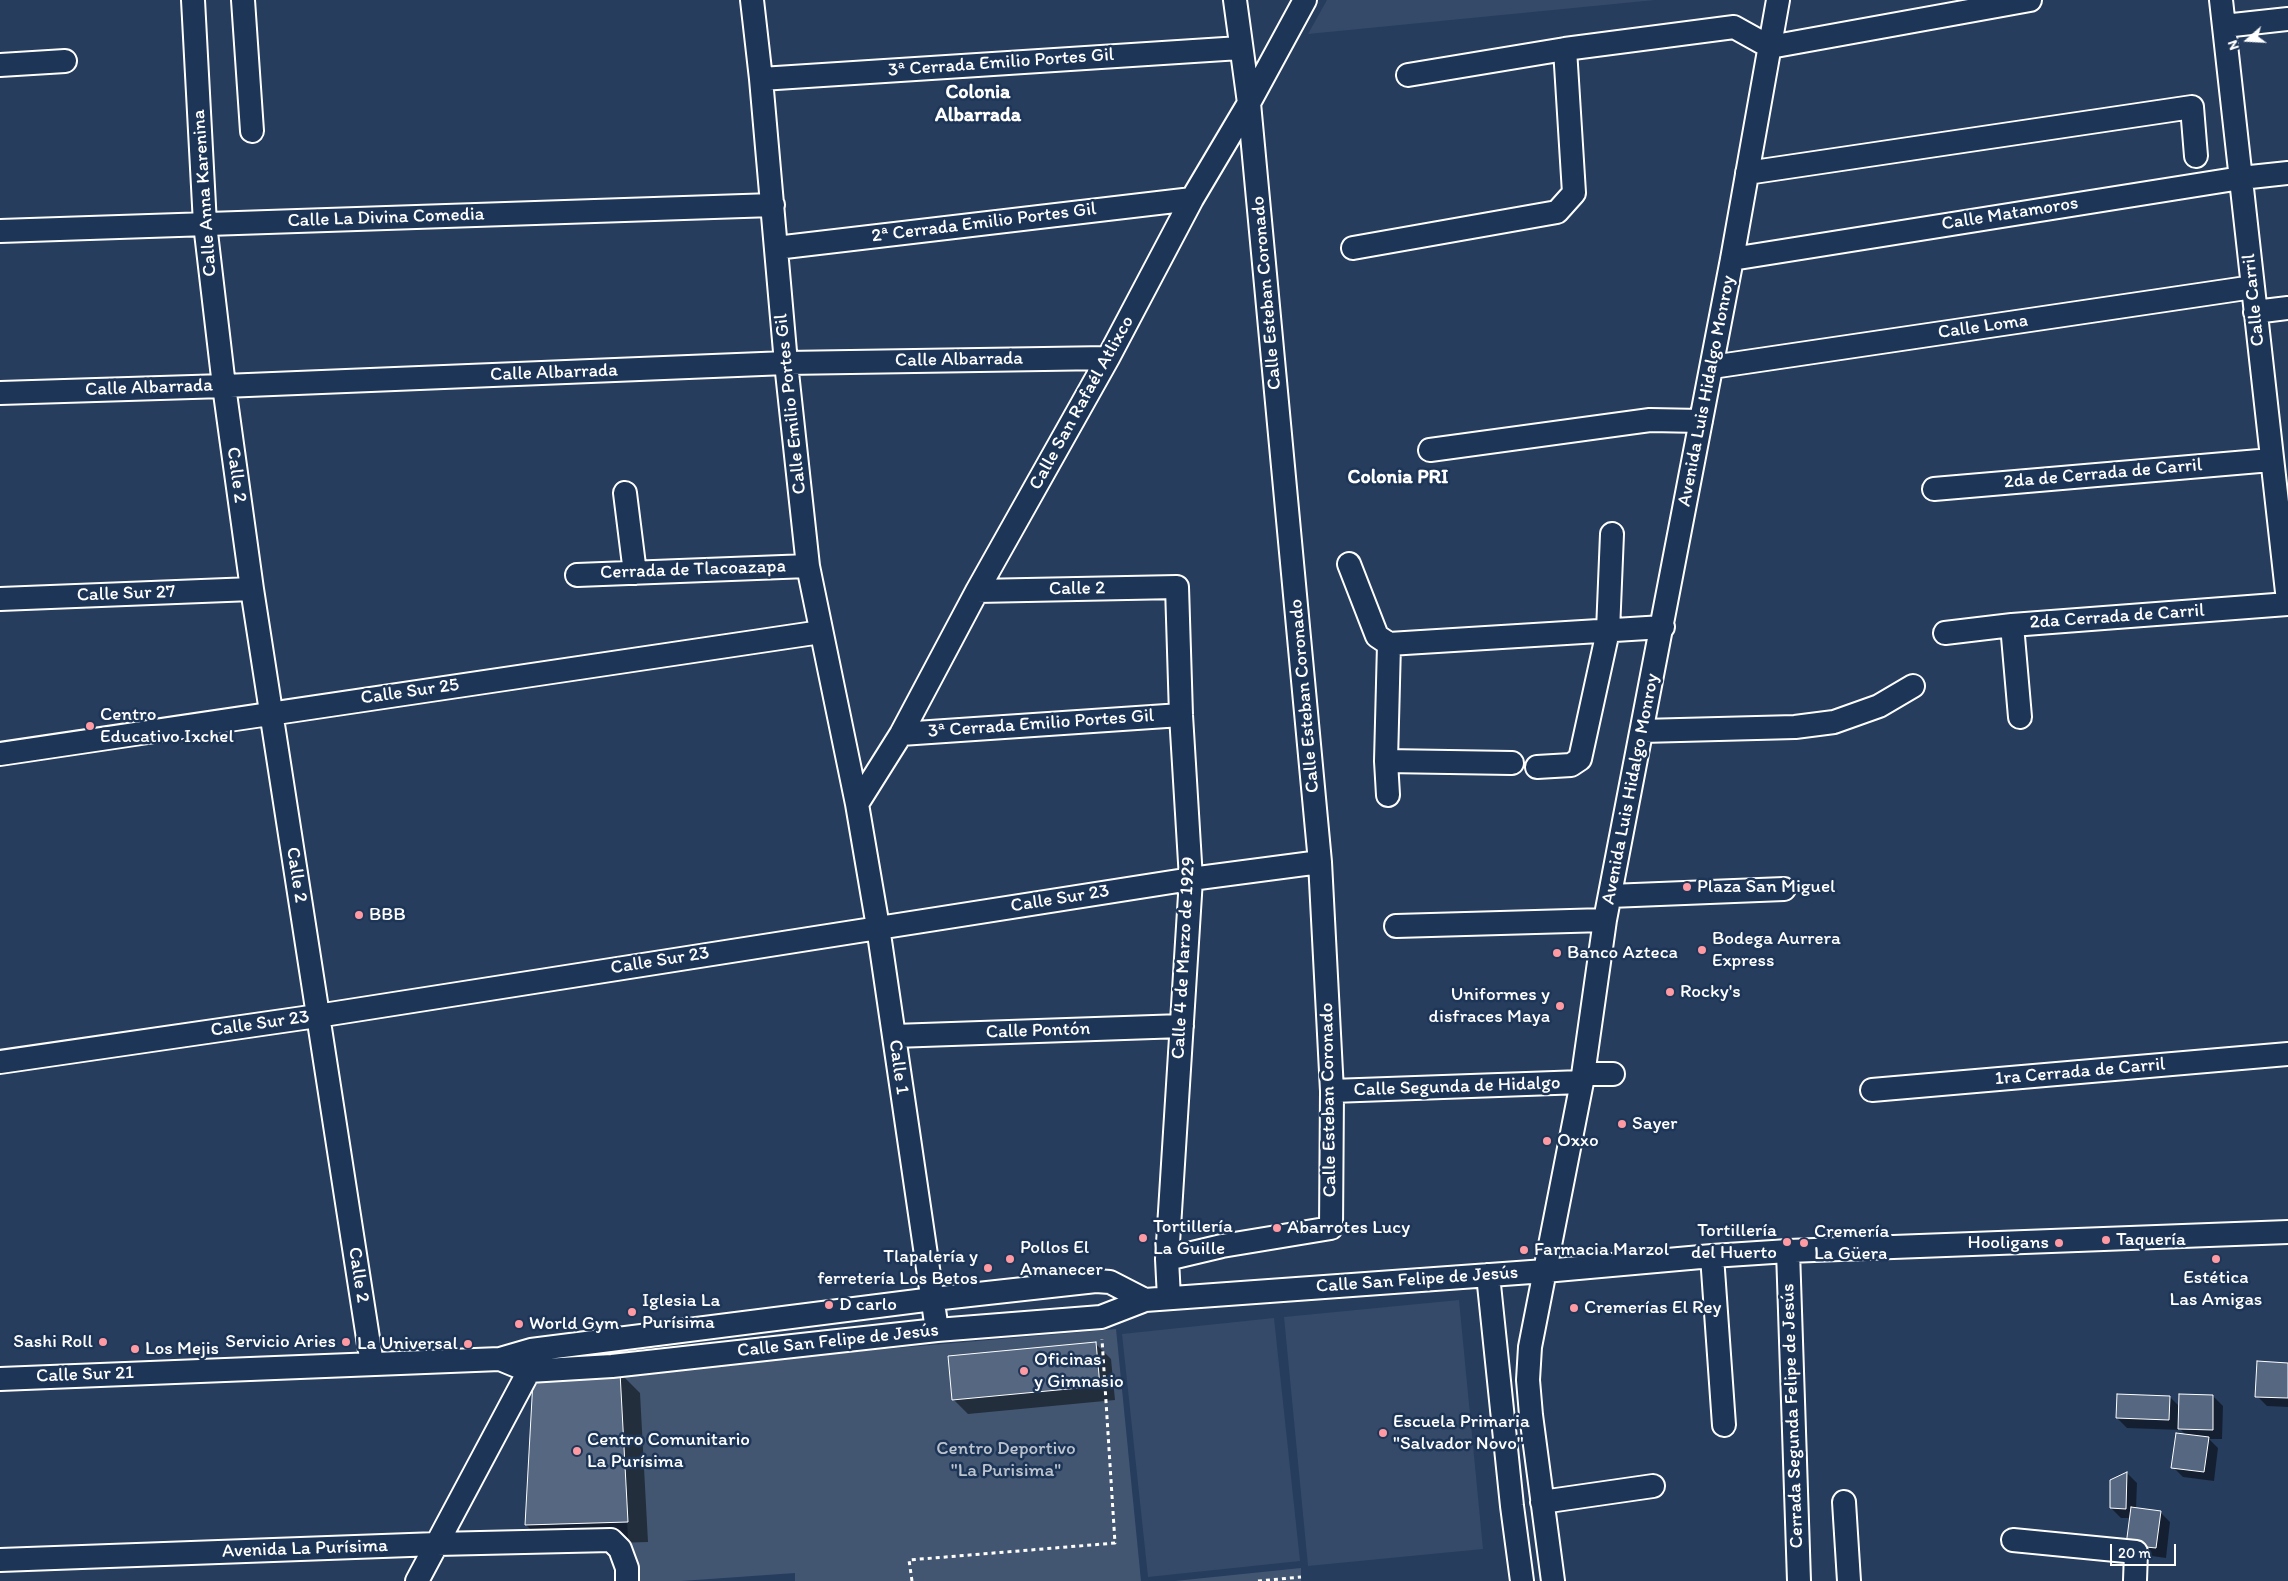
<!DOCTYPE html>
<html>
<head>
<meta charset="utf-8">
<style>
  body { margin:0 }
  #map { position:relative; width:2288px; height:1581px; overflow:hidden; background:#263d5e; font-family:Itim,sans-serif }
  canvas { display:block }
  .north { position:absolute; left:2223px; top:15px; width:50px; height:50px; -webkit-text-stroke:4px #1d3557; paint-order:stroke; rotate:251deg; font-size:14px; font-weight:700; line-height:20px; text-align:center; color:#fff }
  .north::after { content:''; display:block; margin:auto; width:18px; height:22px; background:#fff; clip-path:polygon(50% 0,100% 100%,50% 72%,0 100%) }
  .scale { position:absolute; left:2110px; top:1544px; width:66px; height:22px; box-sizing:border-box; border:2px solid #fff; border-top:0; padding-left:6px; font-size:15px; line-height:18px; white-space:nowrap; color:#fff; -webkit-text-stroke:4px #1d3557; paint-order:stroke }
</style>
</head>
<body>
<div id="map">
<canvas width="2288" height="1581"></canvas>
<div class="north">N</div>
<div class="scale">20 m</div>
</div>
<script>
const context = document.querySelector('canvas').getContext('2d');
context.lineJoin = 'round';
function paint(path, color) { context.fillStyle = color; context.fill(path, 'evenodd'); }
const poly = rows => new Path2D(rows.map(r => 'M' + r).join(''));
function trace(path, color, width, dash) { context.strokeStyle = color; context.lineWidth = width; context.lineCap = dash ? 'butt' : 'round'; context.setLineDash(dash || []); context.stroke(path); }
function label(font, color, halo, rows, align = 'center') {
  context.font = font + ' Itim,sans-serif'; context.lineWidth = 5; context.setLineDash([]); context.textBaseline = 'middle'; context.strokeStyle = halo; context.fillStyle = color; for (const [text, x, y, turn = 0] of rows) {
    context.save(); context.translate(x, y); context.rotate((+turn || 0) * Math.PI / 180); context.textAlign = isNaN(turn) ? turn : align; if (halo) context.strokeText(text, 0, 0); context.fillText(text, 0, 0); context.restore();
  }
}
const built = poly([
  [1327,0,1655,0,1308,34],
  [1459,1300,1483,1549,1308,1566,1284,1317],
  [1274,1318,1300,1561,1148,1577,1122,1334]
]);
const green = poly([
  [1116,1329,1141,1581,795,1581,795,1573,681,1581,630,1581,620,1372],
  [1301,1568,1301,1581,1175,1581]
]);
const shadow = poly([
  [1096,1344,1111,1359,1115,1400,968,1414,953,1399],
  [2288,1364,2288,1407,2267,1406,2257,1396],
  [620,1373,640,1393,648,1542,547,1545,526,1525],
  [2213,1396,2223,1406,2222,1439,2209,1439,2218,1448,2214,1481,2183,1477,2173,1467,2186,1435,2181,1430,2127,1428,2117,1418,2170,1397,2180,1407],
  [2127,1473,2137,1483,2136,1509,2160,1512,2170,1522,2166,1558,2137,1554,2131,1518,2121,1518,2111,1508,2112,1480]
]);
const building = poly([
  [1096,1342,1100,1386,952,1400,948,1356,1096,1342],
  [2257,1361,2288,1363,2288,1398,2255,1397,2257,1361],
  [620,1372,628,1522,525,1525,533,1380,620,1372],
  [2117,1394,2170,1396,2169,1420,2116,1418,2117,1394],
  [2179,1394,2213,1395,2213,1430,2178,1429,2179,1394],
  [2176,1433,2209,1437,2204,1472,2171,1468,2176,1433],
  [2127,1472,2126,1509,2110,1508,2110,1480,2127,1472],
  [2131,1507,2161,1511,2156,1548,2126,1545,2131,1507]
]);
const path = poly([
  [912,1581,909,1560,1115,1543,1102,1339],
  [1258,1581,1301,1577]
]);
const minor = poly([
  [193,0,205,224,224,386,252,589,372,1364],
  [243,0,252,131],
  [752,0,761,79,786,363,808,566,857,804,878,927,937,1330],
  [2221,0,2288,601],
  [2224,26,2288,19],
  [0,65,65,61],
  [1408,75,1565,49,1734,27,1770,47,2030,0],
  [761,79,1240,48],
  [1747,173,2192,107,2196,156],
  [0,231,773,205],
  [776,248,1192,199],
  [1353,248,1557,212,1574,193,1565,49],
  [1732,259,2241,178,2288,173],
  [2255,312,2288,308],
  [1712,367,2253,287],
  [0,393,224,386,786,363,1108,358],
  [1430,450,1650,420,1701,421],
  [1934,489,2271,460],
  [625,493,635,573],
  [1349,564,1377,636,1389,644,1663,627],
  [577,575,808,566],
  [977,591,1177,587,1181,715,1191,879,1167,1259,1169,1298],
  [0,599,252,589],
  [2012,625,2020,717],
  [1945,633,2012,625,2288,604],
  [1642,731,1795,727,1834,722,1879,706,1913,686],
  [901,734,1181,715],
  [0,754,821,632],
  [1386,761,1512,763],
  [1537,767,1571,765,1580,759,1608,631,1612,534],
  [1388,795,1386,761,1389,644],
  [857,804,901,734,977,591,1108,358,1192,199,1249,103,1305,0],
  [1610,896,1784,889],
  [1396,926,1605,920],
  [894,1036,1182,1026],
  [0,1062,317,1016,1191,879,1320,862],
  [1583,1074,1613,1074],
  [1872,1090,2288,1054],
  [1332,1091,1582,1082],
  [1788,1251,1799,1581],
  [1712,1256,1724,1425],
  [1167,1259,1222,1246,1331,1228,1332,1091,1320,862,1249,103,1235,0],
  [1488,1275,1512,1506,1522,1581],
  [500,1359,529,1371,612,1366,937,1330,1101,1317,1145,1300,1545,1271,1712,1256,1788,1251,2288,1232],
  [0,1379,500,1359,531,1350,933,1299,1096,1281,1110,1282,1145,1300],
  [1542,1502,1653,1486],
  [1844,1502,1849,1581],
  [2013,1540,2136,1552,2135,1581],
  [0,1560,437,1544,611,1540,620,1549,627,1568,627,1581],
  [417,1581,529,1371,530,1355],
  [1553,1581,1531,1415,1528,1380,1530,1347,1582,1082,1605,920,1732,259,1778,0]
]);
const markers = [
  [90,726,5,"#ff9aa2"],
  [1687,887,5,"#ff9aa2"],
  [359,915,5,"#ff9aa2"],
  [1702,950,5,"#ff9aa2"],
  [1557,953,5,"#ff9aa2"],
  [1670,992,5,"#ff9aa2"],
  [1560,1006,5,"#ff9aa2"],
  [1622,1124,5,"#ff9aa2"],
  [1547,1141,5,"#ff9aa2"],
  [1277,1228,5,"#ff9aa2"],
  [1143,1238,5,"#ff9aa2"],
  [2106,1240,5,"#ff9aa2"],
  [1787,1242,5,"#ff9aa2"],
  [1804,1243,5,"#ff9aa2"],
  [2059,1243,5,"#ff9aa2"],
  [1524,1250,5,"#ff9aa2"],
  [1010,1259,5,"#ff9aa2"],
  [2216,1259,5,"#ff9aa2"],
  [988,1268,5,"#ff9aa2"],
  [829,1305,5,"#ff9aa2"],
  [1574,1308,5,"#ff9aa2"],
  [632,1312,5,"#ff9aa2"],
  [519,1324,5,"#ff9aa2"],
  [103,1342,5,"#ff9aa2"],
  [346,1342,5,"#ff9aa2"],
  [468,1344,5,"#ff9aa2"],
  [135,1349,5,"#ff9aa2"],
  [1024,1371,5,"#ff9aa2"],
  [1383,1433,5,"#ff9aa2"],
  [577,1451,5,"#ff9aa2"]
];
const streetNames = [
  ["3ª Cerrada Emilio Portes Gil",1001,63,-4],
  ["Calle Anna Karenina",205,193,-94],
  ["Calle Matamoros",2010,214,-9],
  ["Calle La Divina Comedia",386,218,-2],
  ["2ª Cerrada Emilio Portes Gil",984,223,-7],
  ["Calle Esteban Coronado",1267,293,-95],
  ["Calle Carril",2254,300,-96],
  ["Calle Loma",1983,327,-8],
  ["Calle Albarrada",959,360,-1],
  ["Calle Albarrada",554,373,-2],
  ["Calle Albarrada",149,388,-2],
  ["Avenida Luis Hidalgo Monroy",1707,391,-79],
  ["Calle San Rafaél Atlixco",1082,403,-61],
  ["Calle Emilio Portes Gil",791,404,-96],
  ["2da de Cerrada de Carril",2103,474,-5],
  ["Calle 2",236,475,82],
  ["Cerrada de Tlacoazapa",693,570,-2],
  ["Calle 2",1077,589,-1],
  ["Calle Sur 27",126,594,-2],
  ["2da Cerrada de Carril",2117,617,-4],
  ["Calle Sur 25",410,692,-8],
  ["Calle Esteban Coronado",1305,696,-95],
  ["3ª Cerrada Emilio Portes Gil",1041,724,-4],
  ["Avenida Luis Hidalgo Monroy",1631,789,-79],
  ["Calle 2",296,875,81],
  ["Calle Sur 23",1060,899,-9],
  ["Calle 4 de Marzo de 1929",1184,958,-87],
  ["Calle Sur 23",660,961,-9],
  ["Calle Sur 23",260,1024,-8],
  ["Calle Pontón",1038,1031,-2],
  ["Calle 1",898,1067,82],
  ["1ra Cerrada de Carril",2080,1072,-5],
  ["Calle Segunda de Hidalgo",1457,1087,-2],
  ["Calle Esteban Coronado",1329,1100,-91],
  ["Calle 2",358,1275,81],
  ["Calle San Felipe de Jesús",1417,1280,-4],
  ["Calle San Felipe de Jesús",838,1341,-6],
  ["Calle Sur 21",85,1375,-2],
  ["Cerrada Segunda Felipe de Jesús",1793,1416,-92],
  ["Avenida La Purísima",305,1549,-2]
];
const poiNames = [
  ["Centro",100,715],
  ["Educativo Ixchel",100,737],
  ["Plaza San Miguel",1697,887],
  ["BBB",369,915],
  ["Bodega Aurrera",1712,939],
  ["Express",1712,961],
  ["Banco Azteca",1567,953],
  ["Rocky's",1680,992],
  ["Uniformes y",1550,995,"right"],
  ["disfraces Maya",1550,1017,"right"],
  ["Sayer",1632,1124],
  ["Oxxo",1557,1141],
  ["Tortillería",1153,1227],
  ["La Guille",1153,1249],
  ["Abarrotes Lucy",1287,1228],
  ["Tortillería",1777,1231,"right"],
  ["del Huerto",1777,1253,"right"],
  ["Cremería",1814,1232],
  ["La Güera",1814,1254],
  ["Taquería",2116,1240],
  ["Hooligans",2049,1243,"right"],
  ["Pollos El",1020,1248],
  ["Amanecer",1020,1270],
  ["Farmacia Marzol",1534,1250],
  ["Tlapalería y",978,1257,"right"],
  ["ferretería Los Betos",978,1279,"right"],
  ["Estética",2216,1278,"center"],
  ["Las Amigas",2216,1300,"center"],
  ["Iglesia La",642,1301],
  ["Purísima",642,1323],
  ["D carlo",839,1305],
  ["Cremerías El Rey",1584,1308],
  ["World Gym",529,1324],
  ["Sashi Roll",93,1342,"right"],
  ["Servicio Aries",336,1342,"right"],
  ["La Universal",458,1344,"right"],
  ["Los Mejis",145,1349],
  ["Oficinas",1034,1360],
  ["y Gimnasio",1034,1382],
  ["Escuela Primaria",1393,1422],
  ["\"Salvador Novo\"",1393,1444],
  ["Centro Comunitario",587,1440],
  ["La Purísima",587,1462]
];
const parkNames = [
  ["Centro Deportivo",1006,1449],
  ["\"La Purisima\"",1006,1471]
];
const neighbourhoodNames = [
  ["Colonia",978,93],
  ["Albarrada",978,116],
  ["Colonia PRI",1398,478]
];
paint(built, '#344a68');
paint(green, '#425672');
paint(shadow, '#0007');
paint(building, '#556781');
trace(building, '#fff', 1);
trace(minor, '#fff', 26);
trace(path, '#fff', 3, [4, 4]);
trace(minor, '#1d3557', 22);
for (const [x, y, r, color] of markers) { const dot = new Path2D(); dot.arc(x, y, r, 0, 2 * Math.PI); context.fillStyle = color; context.fill(dot); trace(dot, '#1d3557', 2); }
label('19px', '#fff', '#1d3557', streetNames);
label('19px', '#fff', '#1d3557', poiNames, 'left');
label('19px', '#bdc4ce', '#1d3557', parkNames);
label('bold 20px', '#fff', '#1d3557', neighbourhoodNames);
</script>
</body>
</html>
